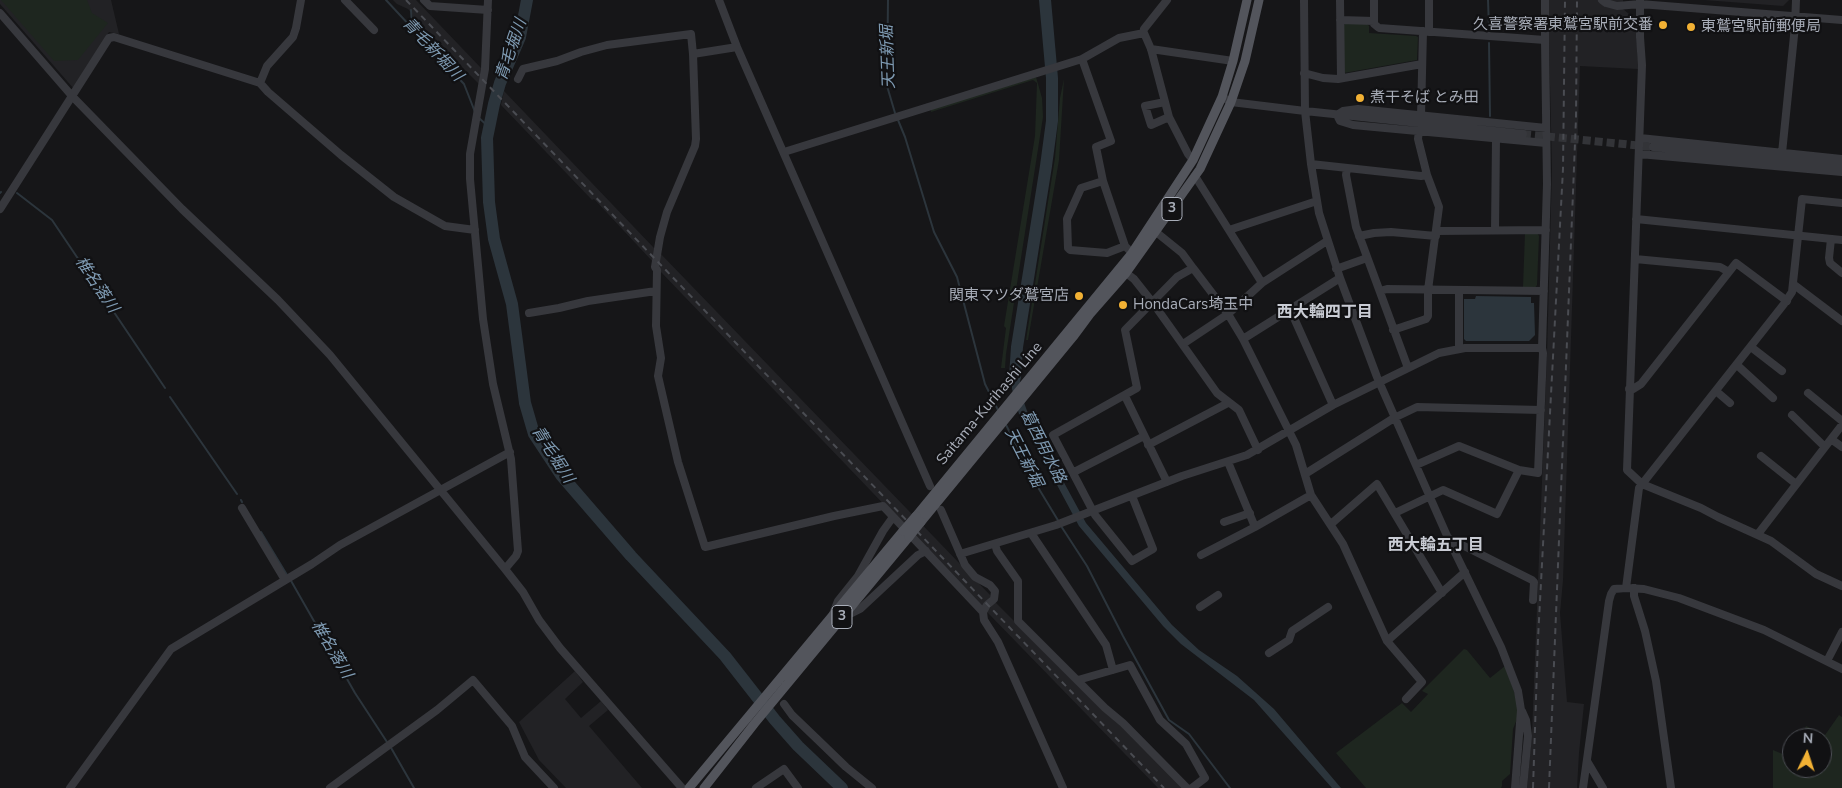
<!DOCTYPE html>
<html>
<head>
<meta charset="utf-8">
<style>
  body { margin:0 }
  #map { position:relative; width:1842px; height:788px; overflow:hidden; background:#161618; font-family:"Nunito Sans",sans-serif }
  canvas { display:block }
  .north { position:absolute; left:1782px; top:728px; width:50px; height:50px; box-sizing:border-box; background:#111113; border:1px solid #4d4f55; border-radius:50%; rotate:4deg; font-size:14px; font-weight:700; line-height:20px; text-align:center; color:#a8adb8 }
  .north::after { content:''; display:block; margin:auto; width:18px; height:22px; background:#f2b134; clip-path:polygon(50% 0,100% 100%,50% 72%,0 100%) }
</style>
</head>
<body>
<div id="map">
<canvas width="1842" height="788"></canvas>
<div class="north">N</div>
</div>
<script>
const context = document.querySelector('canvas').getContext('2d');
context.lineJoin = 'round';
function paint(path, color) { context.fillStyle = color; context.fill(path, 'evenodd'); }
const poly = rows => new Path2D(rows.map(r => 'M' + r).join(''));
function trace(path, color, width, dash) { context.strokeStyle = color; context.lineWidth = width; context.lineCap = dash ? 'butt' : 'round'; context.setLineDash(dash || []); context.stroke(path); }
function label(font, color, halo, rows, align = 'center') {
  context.font = font + ' "Nunito Sans","Noto Sans JP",sans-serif'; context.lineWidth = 4.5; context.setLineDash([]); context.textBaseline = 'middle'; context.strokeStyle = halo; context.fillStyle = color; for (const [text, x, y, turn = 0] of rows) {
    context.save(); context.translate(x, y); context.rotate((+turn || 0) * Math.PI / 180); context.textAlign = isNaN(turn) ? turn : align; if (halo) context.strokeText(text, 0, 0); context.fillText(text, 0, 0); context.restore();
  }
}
const built = poly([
  [0,0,111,0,119,34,109,32,74,89,0,4],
  [393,0,416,0,481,68,479,84,461,66,453,62,415,24,412,14,408,9,397,4],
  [1548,0,1623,0,1623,9,1635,19,1638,59,1638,69,1580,66,1563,580,1560,613,1567,702,1584,704,1579,753,1577,788,1527,788,1532,733,1547,355,1552,169],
  [1704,0,1789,0,1783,6],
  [504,91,654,248,654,263,594,199,592,200,501,105],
  [659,252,991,596,983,605,981,605,918,540,660,271,657,267],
  [994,603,996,603,1107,714,1121,725,1183,788,1158,788,987,612],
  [575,671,583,682,565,699,581,718,601,701,608,710,589,726,642,788,566,788,539,760,519,722]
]);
const green = poly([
  [1,0,87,0,92,13,108,23,78,60,54,61],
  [1346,23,1367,24,1369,26,1369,33,1416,36,1418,37,1417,60,1344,73,1343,26],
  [1036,77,1042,98,1043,117,1006,354,1005,368,1001,368,1006,328,1004,326,1035,136,1037,83,1033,80,931,112,931,109],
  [1064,79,1059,160,1028,340,1026,340,1055,158,1060,98],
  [1525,233,1537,233,1539,236,1537,285,1535,288,1523,287],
  [1464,649,1467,650,1490,678,1505,666,1517,700,1517,719,1513,729,1510,774,1502,781,1502,786,1501,788,1366,788,1336,753,1402,703,1411,712,1428,694,1422,691],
  [1839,715,1842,717,1842,788,1773,788,1773,750,1792,758,1792,768,1822,768,1822,738,1801,738,1806,726,1825,735]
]);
const water = poly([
  [1476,296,1531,297,1531,303,1534,303,1535,335,1529,341,1466,341,1464,339,1464,299,1475,299],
  [1011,360,1019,362,1021,394,1031,422,1086,523,1172,625,1199,650,1237,676,1274,709,1341,788,1332,788,1254,700,1181,644,1163,626,1079,526,1019,414,1012,389]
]);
const stream = poly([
  [386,0,464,84,475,112],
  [888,0,887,86,895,113],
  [1488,0,1489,28],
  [411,10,412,25],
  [1489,43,1490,116],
  [479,118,490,128],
  [898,120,905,137,934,232,957,277,985,384,998,410],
  [0,193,1,192],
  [17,193,52,220,165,388],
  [170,397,237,494],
  [1005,423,1039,489,1059,522],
  [241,500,242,502],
  [1061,526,1087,566,1123,636,1169,720,1189,734,1230,788],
  [261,532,287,575],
  [290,579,355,693,387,742],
  [390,746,414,788]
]);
const river = poly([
  [527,0,520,37,500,83,494,104,487,138,489,202,494,239,512,304,525,403,534,434,561,475,631,556,725,656,775,720,798,746,842,788],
  [1015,377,1017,347,1046,166,1052,121,1052,78,1045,0]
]);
const minorTunnel = poly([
  [1523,134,1653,147]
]);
const minor = poly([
  [345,0,374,30],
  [424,0,430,6,488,10],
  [488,0,485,69,470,154,470,179,483,319,493,384,511,459,518,551,516,556,505,569],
  [719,0,737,47,930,486],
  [1304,0,1305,111,1311,164,1319,213,1340,278,1377,377,1448,538,1501,647,1518,691,1521,710,1515,788],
  [1340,0,1341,78],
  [1429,0,1429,32],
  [1602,0,1606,3,1617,6,1640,4,1842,20],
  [1640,0,1640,37,1642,65,1627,470,1642,484,1701,508,1718,517,1771,541,1816,574,1842,586],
  [0,13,72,96,182,209,278,300,330,355,505,569,523,592,539,620,560,648,682,788],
  [1340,20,1374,21],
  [1143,33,1144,29,1167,0],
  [1545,40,1545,0],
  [1151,49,1233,61],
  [693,54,737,47],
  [1082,59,1111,141,1096,147,1103,181,1125,246,1132,253],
  [1304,73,1323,78,1338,79,1422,64],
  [518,79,523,69,557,61,581,52,607,45,691,34,693,54,696,139,695,146,667,212,660,237,655,267,657,270,656,326,661,358,658,376,678,462,705,547,834,516,883,506,983,612,984,620,998,642,1063,788],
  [260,83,267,66,293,37,296,28,301,0],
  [1222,97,1231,102,1305,111,1523,134],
  [1165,102,1145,106,1151,125,1169,117],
  [1421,116,1423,31],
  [1546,128,1358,109,1343,111,1337,115,1340,121,1353,125,1546,143],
  [1640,138,1842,159],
  [1653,147,1842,166],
  [784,152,1082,59,1119,38,1144,33,1151,49,1169,117,1188,154,1193,160],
  [1782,153,1795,26,1796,0],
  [1639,154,1842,172],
  [1311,164,1421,176,1427,175],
  [1347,168,1346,175,1356,227,1408,368],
  [1195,176,1262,283],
  [1103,181,1081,188,1067,219,1068,248,1070,250,1107,253,1125,246],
  [0,209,109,38,114,37,260,83,268,92,341,155,394,197,445,226,475,230],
  [1636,219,1842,240],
  [1229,230,1317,201],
  [1495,230,1496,139],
  [1437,231,1546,230],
  [1156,232,1182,253,1193,268],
  [1359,236,1374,233,1391,232,1436,236],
  [1831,239,1829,258,1830,263,1842,273],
  [1635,259,1720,267,1729,272],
  [1336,269,1367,258],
  [1126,273,1134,279,1153,303,1217,393,1239,410,1258,450],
  [1793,284,1842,321],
  [1380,291,1387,289,1544,291],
  [1290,309,1333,405],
  [529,313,559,308,588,301,656,291],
  [1393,330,1426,319,1428,316,1428,290,1439,207,1427,175,1418,139,1419,130],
  [1243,339,1340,278],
  [1183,344,1228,314,1262,283,1327,241],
  [1751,347,1782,371],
  [1459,348,1459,291],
  [1737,365,1773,398],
  [1629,389,1633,389,1641,384,1736,263,1787,301],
  [1716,391,1730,403],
  [1808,393,1842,421],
  [1125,396,1167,482],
  [1792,415,1825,447],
  [1831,439,1842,447],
  [1148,445,1228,403],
  [1761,456,1796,484],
  [1228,462,1255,527,1311,495],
  [1416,465,1459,446,1519,470,1538,473,1543,353,1542,348],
  [1074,472,1144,436],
  [1305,474,1394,418,1417,407,1541,410],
  [1132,496,1153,549,1132,561,1095,515,1053,435,1137,388,1125,330,1177,277,1193,268,1228,314,1243,339,1296,445,1311,495,1343,544,1387,641,1422,682,1406,699],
  [242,508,285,580],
  [941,510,965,565,975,577,990,585,995,591,994,599,987,605,983,612],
  [1395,513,1443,490,1497,514,1519,470],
  [1224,522,1250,513],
  [1331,524,1377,484,1442,593],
  [1031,533,1106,645,1113,670],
  [1758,534,1842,425],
  [1448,538,1532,580,1534,582,1533,600],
  [995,544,997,551,1018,581,1018,621,1105,708,1123,723,1187,788],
  [960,554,1056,525,1182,476,1247,455,1333,405,1439,353,1465,348,1542,348,1547,184,1545,40,1379,28,1374,24,1374,0],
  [1201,555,1255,527],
  [1626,588,1639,488,1784,304,1792,292,1802,199,1842,203],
  [1634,588,1634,596,1645,631,1656,681,1671,788],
  [1200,607,1218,595],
  [833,614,838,601,858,576,883,531,893,517],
  [844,614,852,613,860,609,918,555,926,551],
  [1387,641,1465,572],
  [1269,653,1289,640,1292,631,1328,607],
  [1827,661,1842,632],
  [1078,680,1130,665,1160,720,1186,744,1205,778,1192,788],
  [784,704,792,715,817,739,846,767,872,788],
  [1522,711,1526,720,1528,736,1523,788],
  [1587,761,1603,788],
  [70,788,171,649,312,564,340,545,510,452],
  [330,788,437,710,473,680,512,726,525,757,554,788],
  [756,788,784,769,798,788],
  [1583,788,1609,601,1611,594,1614,589,1626,588,1644,589,1679,598,1764,630,1842,669]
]);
const major = poly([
  [916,516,1132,253,1193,160,1222,97,1233,61,1247,0],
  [921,522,1073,337,1090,314,1126,273,1200,169,1231,102,1245,61,1259,0],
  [689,788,903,531],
  [704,788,755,723,909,537]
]);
const rail = poly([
  [406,0,1164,788],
  [1533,788,1538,639,1563,169,1565,0],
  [1549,788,1576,118,1577,0]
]);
const majorBridge = poly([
  [903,531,916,516],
  [909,537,921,522]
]);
const markers = [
  [1663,25,5,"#f2b134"],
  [1691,27,5,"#f2b134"],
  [1360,98,5,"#f2b134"],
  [1079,296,5,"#f2b134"],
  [1123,305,5,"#f2b134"]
];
const shields = [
  [1172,209,20],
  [842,617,20]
];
const shieldNames = [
  ["3",1172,209],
  ["3",842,617]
];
const poiNames = [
  ["久喜警察署東鷲宮駅前交番",1653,25,"right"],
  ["東鷲宮駅前郵便局",1701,27],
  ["煮干そば とみ田",1370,98],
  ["関東マツダ鷲宮店",1069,296,"right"],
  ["HondaCars埼玉中",1133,305]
];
const streetNames = [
  ["Saitama-Kurihashi Line",990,404,-50]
];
const waterNames = [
  ["青毛新堀川",432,50,47],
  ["青毛堀川",512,50,-71],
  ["天王新堀",889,57,-92],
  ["椎名落川",96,285,56],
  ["葛西用水路",1042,447,63],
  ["青毛堀川",552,455,58],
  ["天王新堀",1023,458,63],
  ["椎名落川",331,650,59]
];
const neighbourhoodNames = [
  ["西大輪四丁目",1325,313],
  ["西大輪五丁目",1436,546]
];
paint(built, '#222225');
paint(green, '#1e261f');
paint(water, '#2c353c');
trace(stream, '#2c353c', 2);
trace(river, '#2c353c', 12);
trace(minorTunnel, '#333438', 8, [8, 4]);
trace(minor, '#37383d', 8);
trace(major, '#53555c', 9);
trace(rail, '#4a4c52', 2, [6, 5]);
trace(majorBridge, '#53555c', 9);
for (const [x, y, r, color] of markers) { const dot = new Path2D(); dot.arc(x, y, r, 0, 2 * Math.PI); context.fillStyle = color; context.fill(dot); trace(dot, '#111113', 2); }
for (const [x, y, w] of shields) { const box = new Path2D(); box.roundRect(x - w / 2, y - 11.5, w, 23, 4); context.fillStyle = '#111113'; context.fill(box); trace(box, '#a8adb8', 1); }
label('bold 14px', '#a8adb8', null, shieldNames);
label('15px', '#a8adb8', '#111113', poiNames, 'left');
label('15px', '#a8adb8', '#111113', streetNames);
label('italic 16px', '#7f9bb3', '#111113', waterNames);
label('bold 16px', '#c9ccd4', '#111113', neighbourhoodNames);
</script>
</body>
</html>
